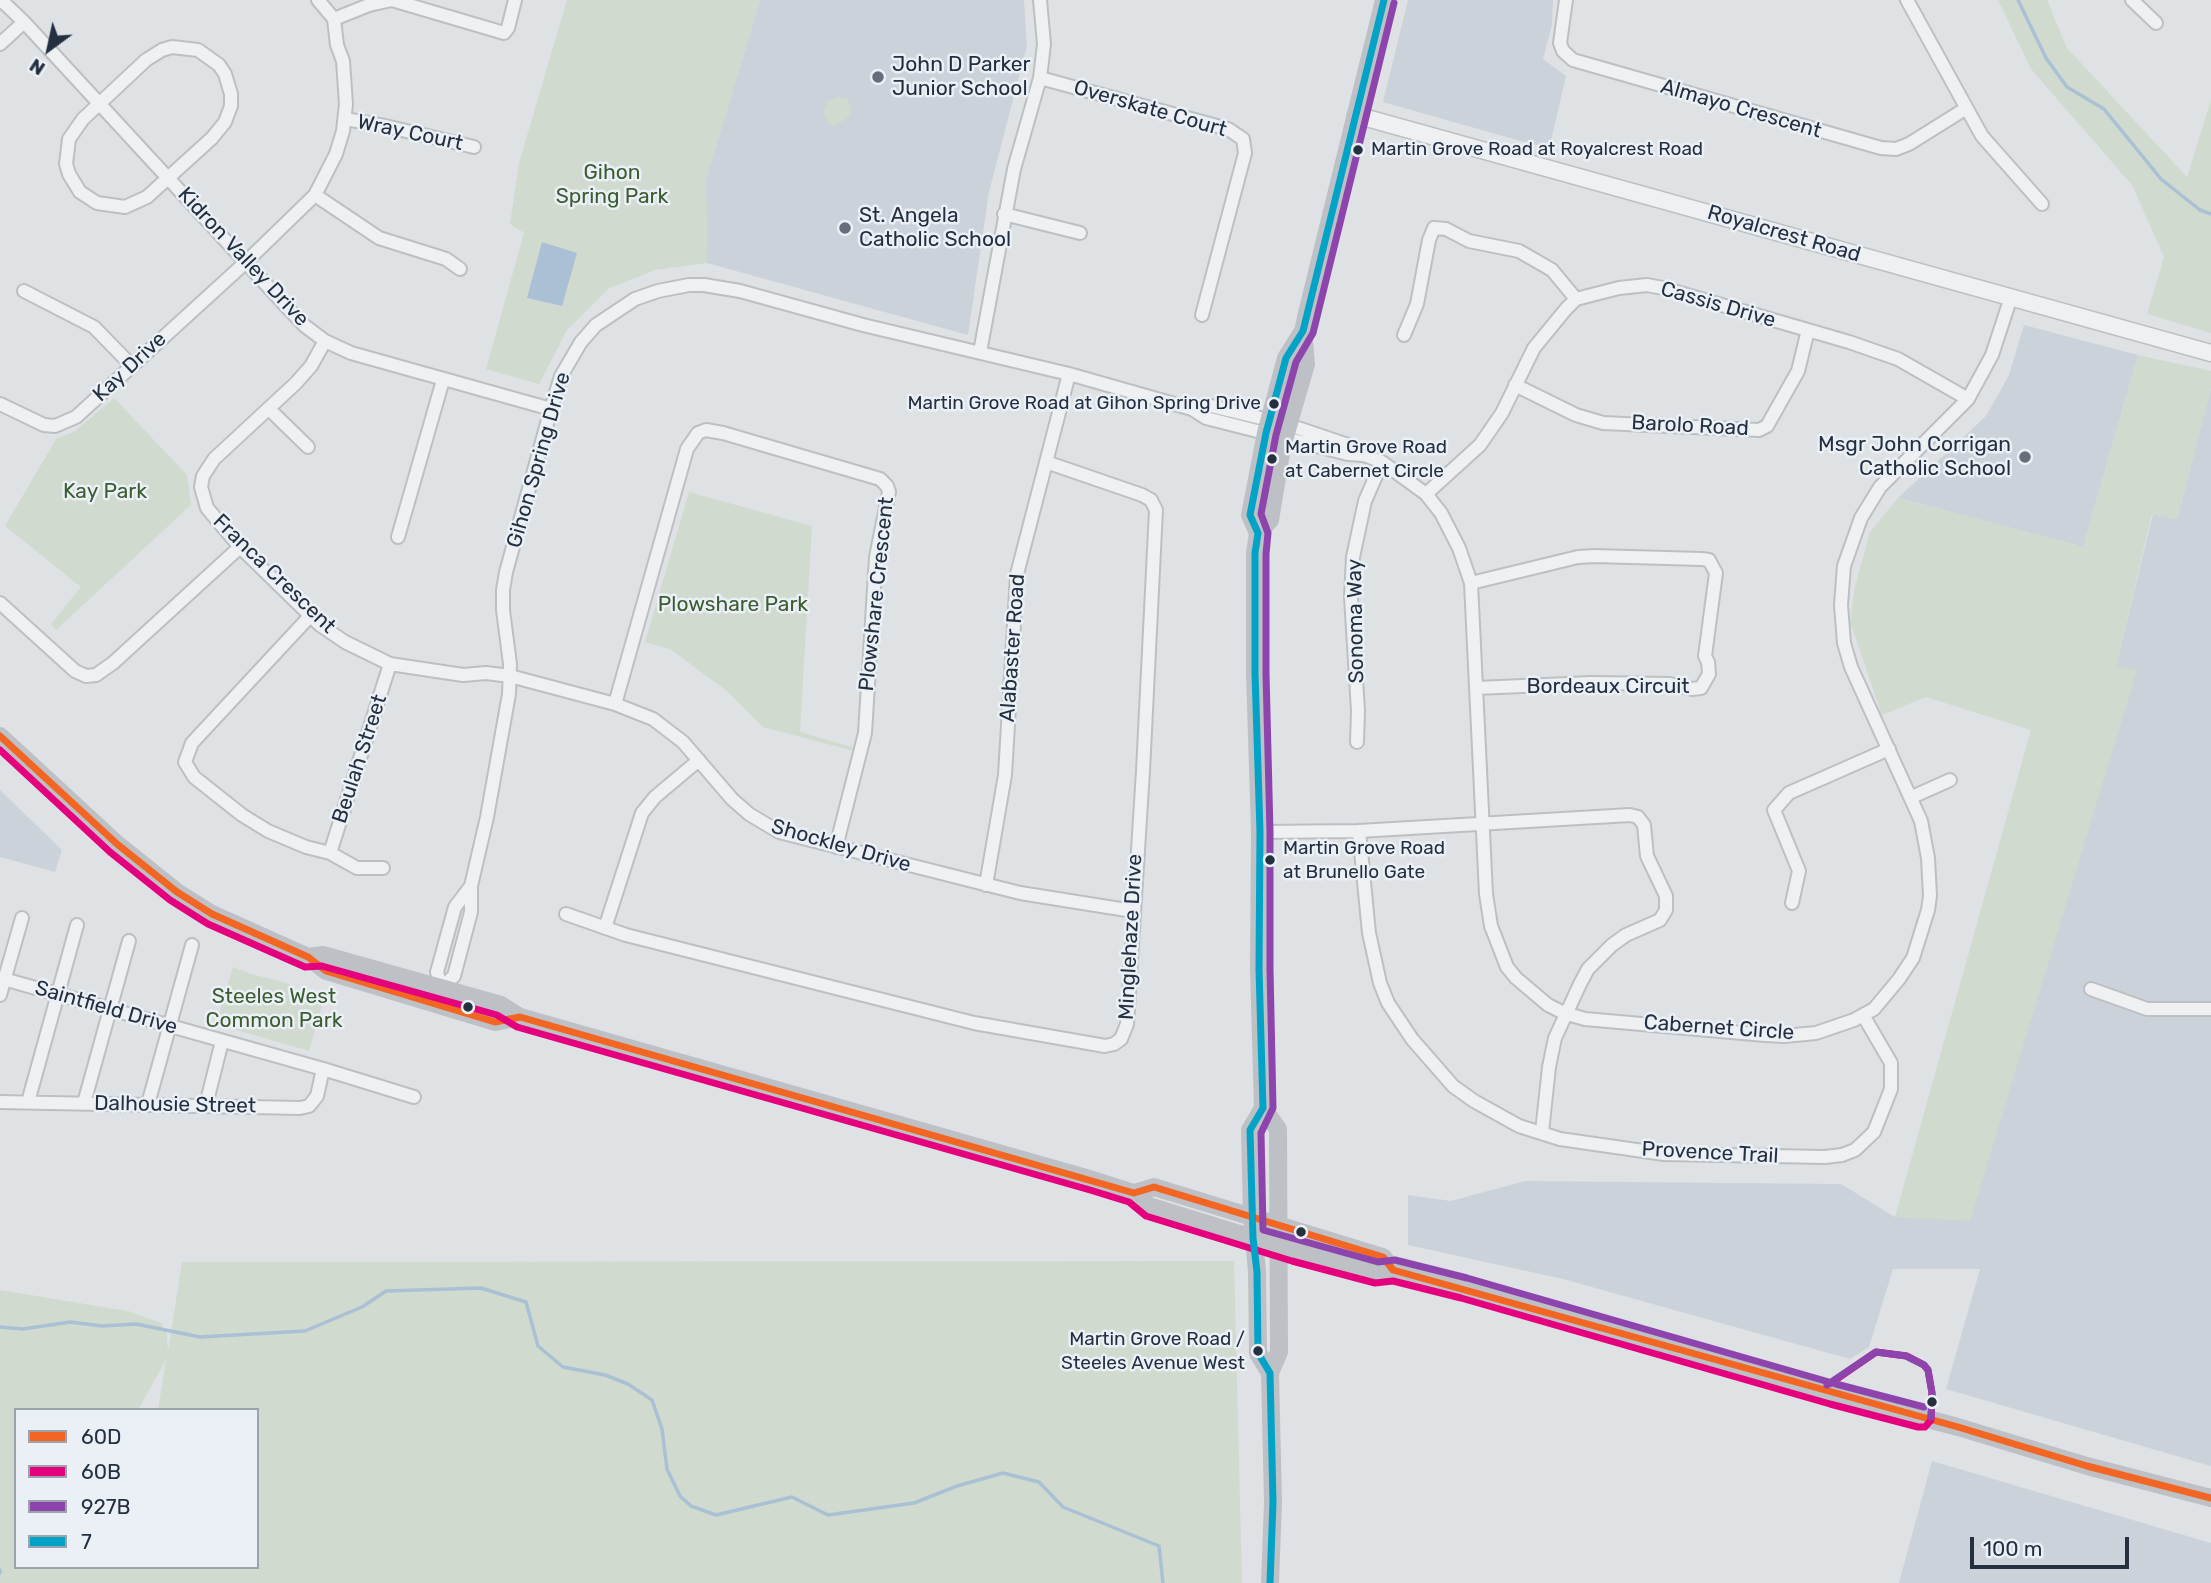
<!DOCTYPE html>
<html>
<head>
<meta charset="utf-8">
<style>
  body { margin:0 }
  #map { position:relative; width:2211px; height:1583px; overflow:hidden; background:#dfe2e5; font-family:Rubik,sans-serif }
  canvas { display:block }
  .legend { position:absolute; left:14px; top:1408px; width:245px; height:161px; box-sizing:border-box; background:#ebf0f6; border:2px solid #9ba3ad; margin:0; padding:9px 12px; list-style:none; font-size:21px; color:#243040 }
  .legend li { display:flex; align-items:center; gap:14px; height:35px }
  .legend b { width:35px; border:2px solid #9ba3ad }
  .north { position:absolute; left:14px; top:14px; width:70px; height:70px; -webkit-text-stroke:5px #ebf0f6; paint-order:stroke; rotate:213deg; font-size:19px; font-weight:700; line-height:28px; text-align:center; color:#243040 }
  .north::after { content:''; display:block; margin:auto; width:24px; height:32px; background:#243040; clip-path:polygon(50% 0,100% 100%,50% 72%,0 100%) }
  .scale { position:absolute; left:1970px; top:1537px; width:159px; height:32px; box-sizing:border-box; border:4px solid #243040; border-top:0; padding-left:9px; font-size:21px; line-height:24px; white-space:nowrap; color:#243040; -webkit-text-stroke:5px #ebf0f6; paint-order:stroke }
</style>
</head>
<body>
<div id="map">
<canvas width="2211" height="1583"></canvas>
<ul class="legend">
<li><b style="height:9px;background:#f26522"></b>60D</li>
<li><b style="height:9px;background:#e5007d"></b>60B</li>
<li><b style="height:9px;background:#8e44ad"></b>927B</li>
<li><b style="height:9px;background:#02a3c7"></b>7</li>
</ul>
<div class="north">N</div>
<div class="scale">100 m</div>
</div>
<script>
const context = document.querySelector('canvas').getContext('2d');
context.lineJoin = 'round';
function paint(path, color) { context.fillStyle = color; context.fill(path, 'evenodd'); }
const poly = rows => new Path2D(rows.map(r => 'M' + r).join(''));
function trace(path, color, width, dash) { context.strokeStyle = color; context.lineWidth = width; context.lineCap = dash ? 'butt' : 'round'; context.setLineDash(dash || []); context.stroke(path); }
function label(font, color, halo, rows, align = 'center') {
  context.font = font + ' Rubik,sans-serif'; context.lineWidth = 5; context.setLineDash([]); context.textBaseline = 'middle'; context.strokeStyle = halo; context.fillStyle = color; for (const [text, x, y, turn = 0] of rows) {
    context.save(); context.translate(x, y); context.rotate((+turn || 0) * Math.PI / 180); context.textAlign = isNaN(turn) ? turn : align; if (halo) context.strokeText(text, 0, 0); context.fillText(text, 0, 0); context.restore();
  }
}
const built = poly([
  [760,0,1024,0,1027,46,989,192,968,335,707,263,706,179],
  [1408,0,1553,0,1552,25,1543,59,1566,76,1549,149,1383,102],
  [2024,325,2138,355,2083,547,1898,498,1986,416,2009,375],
  [2211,388,2211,1466,1946,1389,1980,1269,1893,1269,1869,1347,1850,1359,1563,1279,1408,1245,1408,1195,1451,1201,1525,1181,1841,1184,1895,1217,2137,671,2116,666,2153,514,2177,519],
  [0,790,62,850,55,872,0,857],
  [1932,1461,2211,1543,2211,1583,1899,1583]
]);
const green = poly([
  [567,0,760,0,706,179,707,263,655,270,608,289,567,330,539,384,486,369,524,233,510,224,519,163],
  [1998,0,2047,0,2067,48,2187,177,2211,100,2211,333,2147,314,2164,257,2132,185,2031,69],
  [838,97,847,99,852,107,849,117,834,126,829,124,823,113,827,102],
  [2138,355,2211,371,2211,388,2177,519,2152,514,2116,666,2137,670,1970,1221,1895,1217,2031,730,1926,697,1882,715,1850,622,1855,586,1870,532,1898,498,2083,547],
  [114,398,187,475,191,505,56,630,51,624,81,587,5,526,56,439,75,431],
  [689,492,812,526,800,732,855,748,854,751,763,727,727,691,670,649,645,642],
  [233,967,251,974,287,983,306,996,323,1002,309,1051,216,1024],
  [1234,1261,1242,1583,0,1583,0,1290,128,1311,161,1323,167,1334,168,1352,182,1262],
  [166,1360,158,1410,257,1410,257,1567,130,1567,129,1570,126,1567,16,1567,16,1410,138,1410]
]);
const water = poly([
  [542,242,577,253,562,306,527,298]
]);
const stream = poly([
  [2018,0,2046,58,2067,87,2104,109,2161,179,2200,210,2211,214],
  [0,1327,23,1329,70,1322,102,1326,136,1324,200,1337,305,1331,362,1307,386,1291,481,1288,526,1302,538,1346,563,1367,605,1375,628,1384,652,1400,662,1429,667,1469,680,1496,691,1506,716,1515,792,1497,828,1515,914,1503,957,1486,1003,1473,1039,1482,1063,1507,1159,1546,1163,1583],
  [0,1570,0,1573]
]);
const minor = poly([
  [1,0,24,22,286,306,305,326,325,341,351,353,551,409],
  [1566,0,1560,43,1563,51,1573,60,1881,148,1896,149,1909,144,1965,109],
  [1907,0,1982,136,2042,204],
  [2132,0,2156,23],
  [334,19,369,5,392,0,504,33,508,28,515,0],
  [0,44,24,22],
  [172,47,198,50,219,65,225,74,231,94,231,106,225,122,212,138,147,197,125,207,97,203,80,192,69,174,66,164,69,139,83,119,146,60,162,50,172,47],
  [1040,78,1228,129,1243,139,1245,153,1202,315],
  [345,119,385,126,474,147],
  [315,195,379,238,446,259,460,269],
  [1004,214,1080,233],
  [24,291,94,327,131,365],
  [1404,335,1417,304,1429,240,1434,228,1446,229,1469,241,1519,251,1552,270,1576,299],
  [325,341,311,366,296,383,214,459,203,476,201,487,207,508,240,547,320,625,345,642,390,664,463,675,486,673,510,676,615,704,653,719,683,742,732,799,749,814,779,832,1020,893,1133,911],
  [980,352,1014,169,1040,78,1044,44,1040,0],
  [1515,385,1576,415,1603,423,1759,430,1767,426,1798,371,1808,330],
  [0,404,44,425,55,426,76,417,246,262,315,195,336,154,343,131,346,104,343,61,337,45,334,19,318,0],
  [269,409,308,447],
  [1192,409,1207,405,1289,425,1351,446,1364,455,1382,462,1426,494,1441,513,1459,548,1471,583,1486,894,1491,926,1507,967,1516,978,1548,1005,1564,1013,1585,1019,1765,1035,1784,1036,1816,1033,1854,1020,1874,1009,1899,979,1913,958,1928,910,1930,896,1928,858,1921,821,1851,667,1844,643,1841,605,1844,566,1861,518,1880,487,1968,399,1992,355,2011,297],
  [1426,494,1480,445,1502,413,1534,348,1566,309,1576,299,1619,288,1647,285,1663,288,1849,342,1898,359,1968,399],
  [398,537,443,380],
  [1471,583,1578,557,1594,556,1702,559,1709,560,1716,573,1705,656,1708,662,1709,674,1701,688,1692,689,1670,684,1591,683,1476,688],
  [0,603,75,671,86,676,96,675,113,663,240,547],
  [311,615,192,743,185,762,194,777,242,815,268,831,306,847,330,853,357,868,383,868],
  [615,704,687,449,698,433,706,430,723,433,880,479,887,486,889,492,876,557,865,733,836,847],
  [1357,742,1358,711,1351,597,1353,557,1365,501,1382,462],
  [1912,797,1950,780],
  [1359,831,1369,933,1380,983,1388,1003,1412,1039,1453,1086,1474,1101,1519,1126,1560,1139,1664,1154,1825,1157,1842,1155,1855,1150,1874,1132,1891,1089,1891,1063,1863,1015],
  [1260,832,1359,831,1630,815,1638,817,1644,825,1647,856,1666,896,1666,910,1660,920,1626,935,1612,945,1588,969,1580,984,1555,1038,1549,1067,1542,1132],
  [330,853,390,664],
  [986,885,1005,775,1017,574,1069,374],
  [1792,903,1799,871,1774,810,1789,793,1889,749],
  [566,914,626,935,974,1023,1105,1046,1114,1044,1121,1039,1127,1024,1143,771,1156,510,1151,500,1142,495,1046,462],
  [605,928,642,813,655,797,699,760],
  [0,978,323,1069,414,1097],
  [441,988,437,972,455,907,471,886],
  [2091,989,2147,1009,2211,1009],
  [439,994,441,988,454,976,471,912,471,886,487,817,509,694,510,664,503,610,503,590,506,572,551,409,561,376,581,342,596,325,635,299,658,291,689,285,704,285,740,291,863,325,1069,374,1192,409,1206,418,1348,454,1363,455],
  [0,995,22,918],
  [0,1102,300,1108,309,1106,317,1096,323,1069],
  [28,1102,77,925],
  [84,1103,129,941],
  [148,1104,192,945],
  [206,1105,222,1041]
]);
const tertiary = poly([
  [1356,115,2211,353]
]);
const secondary = poly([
  [1258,533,1270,520,1282,447,1306,364,1303,331],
  [0,736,117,844,177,892,212,914,308,957,326,971,495,1022,520,1017],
  [308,957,323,955,501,1005,520,1017,1093,1180,1134,1193,1149,1206,1295,1251,1378,1273,1393,1270,1464,1288,1833,1394,1958,1427,2087,1466,2211,1498],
  [1263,1108,1278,1129,1279,1352,1270,1373,1273,1502,1270,1583],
  [1134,1193,1154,1187,1383,1257,1393,1270],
  [1270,1373,1258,1353,1257,1272,1252,1216,1250,1130,1263,1108,1259,969,1260,832,1255,673,1255,553,1258,533,1250,515,1266,433,1286,358,1303,331,1308,309,1384,0]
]);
const bus1 = poly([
  [0,736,117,844,177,892,212,914,308,957,326,971,495,1022,520,1017,1134,1193,1154,1187,1383,1257,1393,1270,1958,1427,2087,1466,2211,1498]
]);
const bus2 = poly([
  [0,750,110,852,170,900,208,924,305,967,322,966,497,1015,517,1027,1090,1190,1129,1202,1146,1216,1292,1261,1375,1283,1393,1281,1461,1298,1830,1404,1918,1427,1925,1427,1931,1420,1932,1393,1928,1370,1924,1365,1907,1356,1876,1352,1831,1383]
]);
const bus3 = poly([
  [1394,3,1313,333,1296,362,1276,435,1261,514,1268,533,1266,554,1266,673,1270,832,1270,969,1273,1108,1261,1133,1263,1230,1378,1262,1395,1260,1467,1278,1836,1384,1924,1407],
  [1827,1385,1876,1352,1906,1356,1924,1365,1928,1370,1932,1393,1931,1417]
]);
const bus4 = poly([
  [1270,1583,1273,1502,1270,1373,1258,1353,1257,1272,1253,1238,1250,1130,1263,1108,1259,969,1260,832,1255,673,1255,553,1258,533,1250,515,1266,433,1286,358,1303,331,1384,0]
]);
const markers = [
  [878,77,7,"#656e7a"],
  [1358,150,6,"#243040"],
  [845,228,7,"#656e7a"],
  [1274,404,6,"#243040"],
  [2025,457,7,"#656e7a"],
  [1272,459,6,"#243040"],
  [1270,860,6,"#243040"],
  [468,1007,6,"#243040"],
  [1301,1232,6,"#243040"],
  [1258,1351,6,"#243040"],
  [1932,1402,6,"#243040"]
];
const busNames = [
  ["Martin Grove Road at Royalcrest Road",1371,150],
  ["Martin Grove Road at Gihon Spring Drive",1261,404,"right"],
  ["Martin Grove Road",1285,448],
  ["at Cabernet Circle",1285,472],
  ["Martin Grove Road",1283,849],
  ["at Brunello Gate",1283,873],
  ["Martin Grove Road /",1245,1340,"right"],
  ["Steeles Avenue West",1245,1364,"right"]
];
const poiNames = [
  ["John D Parker",892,65],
  ["Junior School",892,89],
  ["St. Angela",859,216],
  ["Catholic School",859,240],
  ["Msgr John Corrigan",2011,445,"right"],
  ["Catholic School",2011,469,"right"]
];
const streetNames = [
  ["Overskate Court",1150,109,16],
  ["Almayo Crescent",1741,109,16],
  ["Wray Court",410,133,12],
  ["Royalcrest Road",1784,234,16],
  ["Kidron Valley Drive",243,257,47],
  ["Cassis Drive",1718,305,16],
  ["Kay Drive",130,367,-43],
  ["Barolo Road",1690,426,3],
  ["Gihon Spring Drive",539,460,-74],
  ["Franca Crescent",274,574,44],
  ["Plowshare Crescent",877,594,-84],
  ["Sonoma Way",1356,621,-91],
  ["Alabaster Road",1013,648,-86],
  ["Bordeaux Circuit",1608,687],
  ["Beulah Street",360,759,-72],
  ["Shockley Drive",841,846,16],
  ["Minglehaze Drive",1131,937,-87],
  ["Saintfield Drive",106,1008,16],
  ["Cabernet Circle",1719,1028,4],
  ["Dalhousie Street",175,1105,1],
  ["Provence Trail",1710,1153,3]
];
const parkNames = [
  ["Gihon",612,173],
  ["Spring Park",612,197],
  ["Kay Park",105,492],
  ["Plowshare Park",733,605],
  ["Steeles West",274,997],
  ["Common Park",274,1021]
];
paint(built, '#ccd2d9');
paint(green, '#d0dace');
paint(water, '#aac0d4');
trace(stream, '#aac0d4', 3.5);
trace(minor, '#bdc0c3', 16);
trace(tertiary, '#bdc0c3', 19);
trace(minor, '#eef0f2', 12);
trace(tertiary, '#eef0f2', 16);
trace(secondary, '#bdc0c5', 18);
trace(bus1, '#f26522', 7);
trace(bus2, '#e5007d', 7);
trace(bus3, '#8e44ad', 7);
trace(bus4, '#02a3c7', 7);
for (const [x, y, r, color] of markers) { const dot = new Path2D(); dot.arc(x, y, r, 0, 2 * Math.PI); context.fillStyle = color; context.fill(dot); trace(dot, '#ebf0f6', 2.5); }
label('19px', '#243040', '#ebf0f6', busNames, 'left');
label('21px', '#243040', '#ebf0f6', poiNames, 'left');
label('21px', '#243040', '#ebf0f6', streetNames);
label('21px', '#3b5d30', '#ebf0f6', parkNames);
</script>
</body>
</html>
